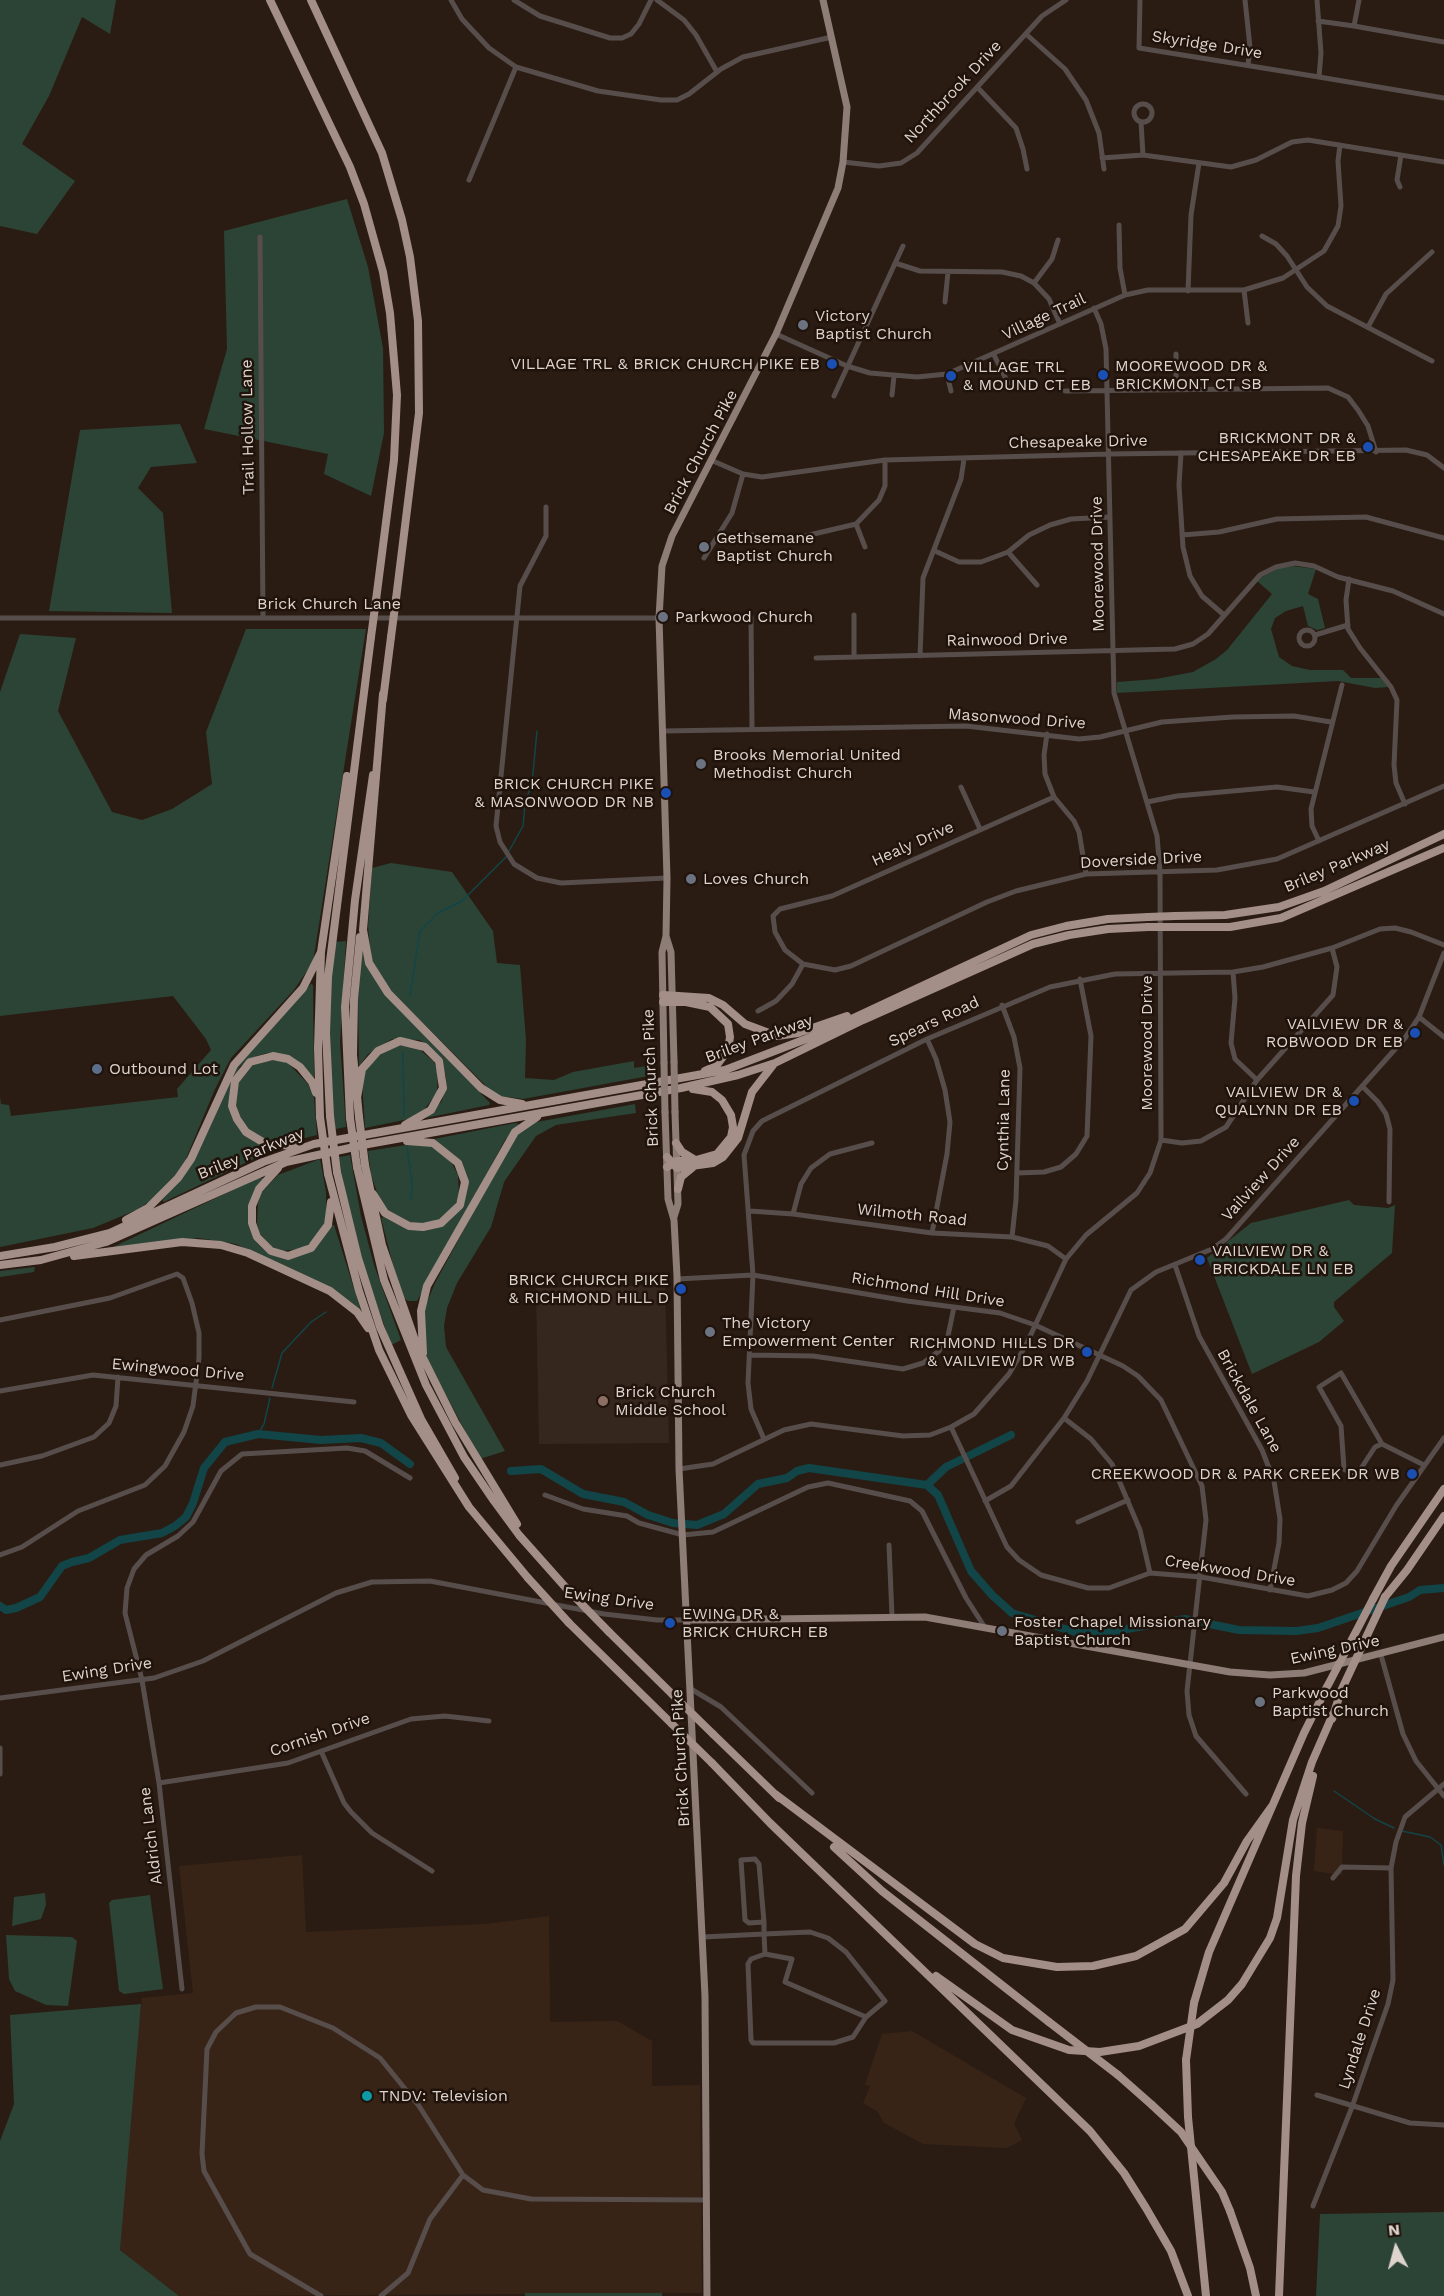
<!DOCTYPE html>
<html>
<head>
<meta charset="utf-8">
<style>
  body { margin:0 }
  #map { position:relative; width:1444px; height:2296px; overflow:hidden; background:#2a1c13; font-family:"Work Sans",sans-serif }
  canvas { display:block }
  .north { position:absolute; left:1366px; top:2218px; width:60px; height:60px; -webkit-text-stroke:4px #20130b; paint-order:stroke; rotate:354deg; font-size:16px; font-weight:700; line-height:24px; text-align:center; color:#ded4ce }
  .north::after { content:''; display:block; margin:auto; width:21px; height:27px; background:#ded4ce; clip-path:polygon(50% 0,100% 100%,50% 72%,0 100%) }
</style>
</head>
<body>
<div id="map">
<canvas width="1444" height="2296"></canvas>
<div class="north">N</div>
</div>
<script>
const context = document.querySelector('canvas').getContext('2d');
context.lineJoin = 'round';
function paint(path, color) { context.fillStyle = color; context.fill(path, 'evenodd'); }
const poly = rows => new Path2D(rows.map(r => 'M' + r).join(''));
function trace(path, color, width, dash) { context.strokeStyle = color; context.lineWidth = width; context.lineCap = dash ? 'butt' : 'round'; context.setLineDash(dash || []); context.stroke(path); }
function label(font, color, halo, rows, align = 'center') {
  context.font = font + ' "Work Sans",sans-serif'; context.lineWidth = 5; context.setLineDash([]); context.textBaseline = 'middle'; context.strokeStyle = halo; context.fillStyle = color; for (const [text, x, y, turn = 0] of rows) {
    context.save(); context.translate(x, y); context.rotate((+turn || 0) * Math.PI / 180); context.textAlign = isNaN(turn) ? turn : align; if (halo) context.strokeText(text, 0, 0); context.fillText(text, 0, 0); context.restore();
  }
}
const built = poly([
  [1317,1828,1343,1831,1342,1875,1314,1871],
  [302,1855,306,1932,485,1924,549,1916,550,2022,617,2021,652,2041,652,2086,700,2085,702,2293,179,2296,120,2250,126,2142,142,1998,193,1993,179,1866],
  [912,2031,1026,2098,1014,2124,1022,2140,1007,2148,923,2144,884,2123,877,2111,863,2103,870,2086,865,2085,882,2034]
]);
const education = poly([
  [665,1285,669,1443,539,1444,536,1288]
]);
const green = poly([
  [0,0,116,0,110,34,82,17,49,96,22,144,75,181,37,234,0,226],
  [347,199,368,267,383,348,384,433,371,496,324,474,328,454,204,429,227,349,224,231],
  [180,424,197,463,151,467,138,488,163,513,172,613,49,611,80,430],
  [1293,566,1316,569,1308,594,1318,599,1325,628,1317,630,1308,626,1303,606,1286,611,1275,618,1271,629,1279,657,1292,666,1310,670,1343,670,1351,678,1381,678,1388,687,1375,688,1338,681,1117,693,1117,682,1156,679,1193,672,1216,659,1227,650,1272,594,1257,581,1260,578,1279,568],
  [246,629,366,629,313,962,294,990,231,1058,215,1089,185,1161,172,1180,155,1197,139,1209,93,1228,0,1247,0,1097,1,1104,9,1105,11,1116,178,1097,177,1089,211,1050,206,1039,173,996,0,1016,0,692,20,634,76,638,58,711,112,812,142,820,172,809,212,784,206,732],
  [391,863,452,872,493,931,497,963,520,965,526,1040,525,1078,554,1080,573,1072,634,1061,634,1068,653,1065,654,1075,523,1099,500,1096,490,1090,390,990,377,973,371,958,368,926,372,868],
  [346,941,340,1043,346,1127,335,1129,330,1079,330,988,334,942],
  [361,947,370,971,383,991,490,1103,489,1105,426,1118,442,1101,446,1077,440,1057,420,1040,392,1039,368,1054,359,1066,358,999],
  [311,984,313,985,314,1078,280,1054,267,1053,257,1056,240,1066,230,1090,230,1106,262,1146,274,1149,164,1202,162,1200,184,1175,237,1064],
  [398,1045,418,1048,434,1062,438,1074,437,1093,420,1115,414,1118,365,1128,362,1079,367,1068,383,1052],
  [276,1060,288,1063,308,1084,314,1098,317,1135,285,1143,265,1141,246,1128,239,1114,236,1104,238,1083,252,1066,262,1061],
  [635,1104,636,1113,556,1125,536,1136,504,1182,491,1227,457,1283,447,1308,444,1326,446,1347,505,1451,480,1459,428,1361,424,1345,425,1307,435,1283,515,1136,531,1123],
  [515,1123,519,1124,505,1140,417,1301,408,1301,403,1297,394,1269,381,1218,384,1217,411,1230,432,1229,448,1222,463,1205,468,1184,459,1161,434,1139],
  [412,1144,427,1144,440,1150,449,1158,458,1175,459,1196,455,1205,441,1219,425,1224,406,1222,389,1212,380,1201,371,1175,368,1151],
  [350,1155,361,1216,374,1265,401,1340,391,1345,364,1267,343,1182,339,1157],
  [320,1159,326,1192,326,1221,317,1238,301,1249,281,1251,272,1247,260,1234,257,1224,258,1203,261,1193,278,1175],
  [258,1178,264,1178,254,1193,253,1235,257,1243,269,1254,290,1258,297,1257,316,1247,331,1225,334,1225,361,1311,341,1295,236,1244,199,1238,111,1248],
  [1349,1200,1354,1205,1388,1208,1395,1205,1392,1253,1334,1302,1334,1307,1344,1321,1319,1342,1252,1374,1207,1258,1251,1223],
  [35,1267,34,1272,0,1277,0,1271],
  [45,1893,46,1905,41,1919,12,1926,14,1897],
  [150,1895,163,1989,124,1994,119,1991,109,1903,112,1900],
  [6,1935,72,1937,77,1941,68,2006,46,2005,15,1991,9,1979],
  [141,2004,120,2250,179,2296,0,2296,0,2141,14,2104,10,2015],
  [1444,2212,1444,2296,1316,2296,1320,2214],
  [525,2293,662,2293,662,2296,525,2296]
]);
const stream = poly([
  [509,851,523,826,525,803,532,783,537,731],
  [410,996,420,931,438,913,462,901,507,856],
  [403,1052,404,1117],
  [407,1147,412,1183,411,1200],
  [272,1388,282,1353,311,1322,326,1312],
  [258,1434,264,1424,270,1398],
  [1334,1791,1375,1819,1394,1828],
  [1402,1831,1430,1837,1441,1845,1444,1865]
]);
const river = poly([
  [511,1471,541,1469,583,1494,624,1502,648,1515,673,1523,697,1525,724,1514,758,1484,787,1478,797,1471,809,1468,927,1485,938,1495,971,1571,992,1595,1012,1613,1075,1632,1103,1633,1185,1619,1239,1630,1296,1631,1318,1628,1409,1597,1420,1590,1444,1588],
  [927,1485,946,1467,1011,1435],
  [0,1606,6,1610,16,1608,40,1597,62,1566,72,1562,89,1558,120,1540,162,1533,175,1526,186,1517,193,1503,204,1468,225,1442,258,1434,321,1440,361,1438,381,1443,410,1464]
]);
const minor = poly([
  [451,0,462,19,489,48,516,67],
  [514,0,540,16,610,38,622,38,631,34,639,24,651,0],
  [657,0,684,20,696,35,717,72],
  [1140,0,1139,48,1319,77],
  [1245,0,1250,47,1248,65],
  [1317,0,1321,53,1319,77,1444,98],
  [1318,21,1354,26,1359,0],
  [1354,26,1444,42],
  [1026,34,1065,69,1086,100,1099,133,1104,169],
  [978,88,1016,128,1023,149,1027,169],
  '1134 113a9 9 0 1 1 18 0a9 9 0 1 1-18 0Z',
  [1141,122,1143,155],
  [1102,158,1143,155,1231,167,1256,160,1292,142,1308,140,1444,162],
  [843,162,879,166,901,163,917,153,1042,16,1066,0],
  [469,180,516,67,598,91,661,100,677,100,689,94,721,69,743,57,832,37],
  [1400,187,1397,180,1401,155],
  [1119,225,1120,268,1125,295],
  [1262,236,1276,244,1287,256,1307,287,1327,306,1432,361],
  [260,237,263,617],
  [895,263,920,271,1002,272,1021,276,1034,283,1049,299,1060,324],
  [1034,283,1052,259,1058,240],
  [1244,290,1248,323],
  [1188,291,1191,215,1199,163],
  [945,302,948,272],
  [1368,327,1386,294,1432,252],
  [776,334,847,366,870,373,917,377,947,374,1125,295,1148,290,1244,290,1283,278,1324,251,1338,226,1341,206,1338,161,1340,145],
  [1176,354,1176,388],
  [994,355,1008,383],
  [947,374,951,391],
  [1065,391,1328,388,1348,397,1358,410,1368,426,1376,452],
  [892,395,894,376],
  [834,396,903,246],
  [1181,453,1179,485,1183,547,1190,576,1202,596,1224,615],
  [713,461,743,474,762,477,885,460,1109,454,1406,450,1427,455,1444,468],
  [546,507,546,536,520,586,496,826,500,842,514,864,537,878,561,883,667,878],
  [856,524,865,547],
  [752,535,770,541,784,541,856,524,879,500,885,486,885,460],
  [1182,535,1219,532,1277,519,1366,517,1444,538],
  [935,551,959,562,981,562,1008,552,1029,535,1050,525,1071,519,1110,517],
  [1008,552,1037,585],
  [704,558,732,513,743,474],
  [1349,579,1346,600,1348,629,1360,648,1391,687,1397,700,1394,765,1396,783,1405,804],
  [854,615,854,657],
  [751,617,752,729],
  [0,618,659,618],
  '1299 638a8 8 0 1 1 16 0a8 8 0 1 1-16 0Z',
  [1315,635,1348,625],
  [920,656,923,578,961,479,964,459],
  [816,658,1175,649,1193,644,1208,634,1260,575,1276,567,1295,563,1314,566,1338,577,1393,591,1444,614],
  [663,731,966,726,1079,739,1100,737,1162,722,1233,717,1294,716,1331,722],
  [1047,734,1044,755,1045,774,1054,797,1074,821,1079,832,1086,874],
  [961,787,980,829],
  [1054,797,832,896,780,909,773,916,775,932,785,950,803,964,835,970,851,966,987,902,1016,891,1086,874,1217,870,1277,859,1444,786],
  [1147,802,1177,796,1277,787,1314,792],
  [1319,841,1312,826,1311,809,1342,685],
  [1233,972,1235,998,1231,1043,1235,1059,1257,1080],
  [1002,1005,1014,1037,1020,1068,1016,1200,1012,1237],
  [758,1011,776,1001,792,984,803,964],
  [1419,1017,1444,1037],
  [927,1039,936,1059,945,1090,950,1122,947,1154,932,1233],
  [1362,1086,1378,1102,1386,1114,1390,1129,1389,1202],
  [1161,1140,1182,1143,1201,1141,1226,1127,1257,1080,1333,995,1337,967,1332,948],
  [1017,1173,1044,1172,1061,1167,1076,1154,1087,1136,1091,1036,1080,979],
  [750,1211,793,1214,932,1233,1012,1237,1048,1246,1066,1259],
  [793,1214,801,1184,811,1168,830,1154,872,1143],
  [1175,1265,1199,1336,1262,1450,1274,1481,1280,1519,1279,1543,1270,1590],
  [677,1279,753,1275,907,1301,1000,1313,1035,1325,1123,1366,1138,1376,1161,1400,1202,1486,1206,1520,1187,1691,1189,1715,1196,1736,1246,1794],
  [0,1320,110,1298,177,1274,183,1278,192,1303,199,1333,199,1358,193,1406,184,1432,165,1466,145,1485,78,1511,22,1547,0,1555],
  [751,1355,813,1356,903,1369,923,1363,939,1351,948,1336,954,1307],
  [0,1391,93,1375,354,1402],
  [1064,1418,1091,1439,1112,1464,1140,1530,1150,1573],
  [951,1427,1007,1547,1019,1560,1041,1575,1088,1588,1109,1588,1150,1573,1201,1577,1308,1596,1332,1590,1346,1583,1357,1571,1396,1506,1444,1438],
  [764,1439,751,1409,748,1383,753,1275,744,1155,753,1131,762,1121,927,1039,1050,987,1115,974,1233,972,1263,967,1332,948,1380,929,1395,928,1411,932,1444,945],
  [1382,1444,1375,1447,1356,1476,1344,1469,1341,1426,1319,1387,1341,1373,1382,1444,1424,1465],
  [0,1465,42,1456,94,1437,109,1423,116,1406,118,1377],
  [679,1469,713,1464,784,1430,811,1424,903,1436,930,1435,951,1427,974,1414,1009,1374,1026,1345,1066,1259,1086,1235,1137,1193,1150,1173,1161,1140,1160,871,1157,836,1114,693,1106,349,1101,324,1094,308],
  [545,1495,583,1509,627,1516,639,1523,683,1535,713,1532,808,1487,828,1483,910,1501,922,1511,966,1598,984,1626],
  [985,1501,1011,1486,1064,1418,1087,1381,1131,1290,1156,1272,1212,1249,1226,1239,1405,1038,1419,1017,1444,953],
  [1078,1522,1128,1500],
  [889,1545,892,1616],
  [1381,1655,1403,1734,1416,1761,1444,1796],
  [691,1689,721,1707,812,1793],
  [0,1698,154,1678,203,1661,336,1593,372,1582,430,1581,604,1614,657,1620,688,1620],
  [0,1748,0,1774],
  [321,1751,344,1803,351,1812,372,1833,432,1871],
  [159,1783,288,1763,411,1719,445,1716,489,1721],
  [1333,1878,1342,1867,1391,1868],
  [703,1937,764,1934,810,1932,828,1938,846,1952,885,2001,866,2017,853,2037,834,2043,753,2043,751,2040,748,1964,751,1959,765,1954,764,1934,764,1922,762,1899,759,1864,755,1859,741,1860,745,1920,749,1923,764,1922],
  [765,1954,792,1959,785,1982,866,2017],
  [182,1989,159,1783,142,1680,125,1613,127,1588,134,1569,146,1555,178,1536,193,1522,221,1471,242,1454,347,1448,365,1451,410,1478],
  [1317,2095,1410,2123,1444,2125],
  [463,2175,483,2190,531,2199,705,2200],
  [1313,2206,1352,2107,1388,2004,1393,1980,1391,1868,1396,1842,1405,1817,1444,1784],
  [321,2296,250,2254,204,2171,202,2154,207,2049,216,2032,236,2013,256,2007,280,2007,333,2028,380,2058,419,2106,463,2175,430,2219,408,2273,381,2296]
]);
const major = poly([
  [666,936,671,952,674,1062],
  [664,1063,662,952,666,936,667,878,659,618,662,566,672,536,776,334,838,188,843,162,847,107,823,0],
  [665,1112,668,1199,674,1220,677,1276,679,1469,705,1996,707,2296],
  [674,1217,678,1204,675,1112],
  [688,1620,925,1617,1230,1672,1270,1675,1304,1673,1444,1637]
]);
const highway = poly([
  [270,0,350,167,364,204,383,272,390,313,397,395,394,460,376,600],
  [311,0,382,153,402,220,410,257,418,321,419,413,396,599],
  [383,694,363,930,369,963,388,993,481,1088,500,1100,522,1104],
  [383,700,391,637],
  [1175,916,1225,915,1279,907,1324,891,1444,834],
  [1176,927,1230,927,1281,918,1444,848],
  [663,995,709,998,723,1005,745,1024,777,1036,798,1033,847,1016],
  [663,1002,686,1002,710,1007,728,1024,730,1037,728,1050,716,1066,705,1071],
  [357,1098,362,1069,378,1051,400,1041,425,1047,439,1061,443,1088,431,1110,405,1125],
  [330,1116,326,1033,328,977,371,637],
  [320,1117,318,1048,321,952,347,776],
  [359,1117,353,1055,354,999,360,937],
  [350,1118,345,1007,355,900,373,775],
  [676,1143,682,1152,695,1160],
  [295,1146,266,1144,246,1132,237,1119,232,1106,235,1081,250,1062,273,1056,288,1059,300,1067,312,1082,316,1093],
  [667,1157,677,1168,713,1163,723,1157,738,1138,752,1092,773,1065],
  [365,1165,382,1245,417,1346,455,1422,517,1524],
  [357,1167,384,1280,426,1385,464,1457,494,1501,519,1535,567,1589],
  [667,1167,677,1161,696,1160,717,1154,731,1137,733,1127,731,1115,722,1100,712,1092,693,1089],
  [278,1168,259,1189,252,1206,252,1223,257,1237,271,1251,288,1256,311,1248,328,1225,331,1202],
  [337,1172,358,1258,380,1327,421,1419,455,1478],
  [328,1174,359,1291,379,1350,411,1415,469,1507,528,1578],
  [678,1189,681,1177,692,1168],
  [373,1194,385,1213,409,1226,423,1227,441,1223,460,1205,465,1182,458,1163,433,1143,407,1141],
  [126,1220,148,1208,178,1178,191,1159,234,1065,303,988,321,952],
  [0,1256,55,1247,110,1233,263,1162,314,1144,725,1070,819,1034,1031,935,1066,926,1108,919,1148,917],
  [74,1256,182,1242,221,1245,248,1253,330,1291,357,1312,368,1328],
  [0,1265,41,1260,106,1242,286,1162,368,1144,681,1088,738,1075,775,1063,863,1020,1033,944,1069,935,1108,929,1148,927],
  [423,1353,421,1311,427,1286,515,1132,537,1117],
  [1385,1597,1407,1570,1444,1516],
  [1373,1599,1391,1566,1444,1489],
  [569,1623,672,1724],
  [609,1632,673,1695],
  [1332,1719,1341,1691],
  [713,1734,779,1798],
  [712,1763,770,1823,1090,2131,1124,2173,1146,2208,1171,2251,1188,2296],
  [775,1794,975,1944,1003,1958,1057,1967,1093,1966,1136,1956,1185,1929,1224,1883,1247,1841,1272,1806],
  [834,1847,882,1891,1049,2022],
  [936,1976,1012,2030,1069,2050,1100,2052,1139,2046,1197,2024,1228,2000,1242,1984,1270,1938,1277,1918,1293,1820,1312,1762,1333,1714],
  [1194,2003,1209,1952,1304,1733,1327,1687],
  [1186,2060,1188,2117,1206,2296],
  [1118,2075,1152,2105],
  [1230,2211,1250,2268,1256,2296],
  [1279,2296,1296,1876,1302,1823,1313,1776]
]);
const majorBridge = poly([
  [674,1062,675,1112],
  [664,1063,665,1112]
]);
const highwayBridge = poly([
  [371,637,376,600],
  [391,637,396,599],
  [1148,917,1175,916],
  [1148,927,1176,927],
  [330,1116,337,1172],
  [320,1117,328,1174],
  [359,1117,365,1165],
  [350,1118,357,1167],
  [528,1578,569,1623],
  [567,1589,609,1632],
  [1327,1687,1373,1599],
  [1341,1691,1385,1597],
  [673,1695,713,1734],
  [672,1724,712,1763],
  [1049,2022,1118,2075],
  [1186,2060,1194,2003],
  [1152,2105,1181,2132,1222,2192,1230,2211]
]);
const markers = [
  [803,325,6,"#6b7280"],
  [832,364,6,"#1a4fb4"],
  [1103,375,6,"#1a4fb4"],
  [951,376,6,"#1a4fb4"],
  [1368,447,6,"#1a4fb4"],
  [704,547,6,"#6b7280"],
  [663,617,6,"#6b7280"],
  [701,764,6,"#6b7280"],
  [666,793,6,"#1a4fb4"],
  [691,879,6,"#6b7280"],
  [1415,1033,6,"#1a4fb4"],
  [97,1069,6,"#5c6f8a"],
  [1354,1101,6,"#1a4fb4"],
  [1200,1260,6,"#1a4fb4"],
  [681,1289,6,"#1a4fb4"],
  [710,1332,6,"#6b7280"],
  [1087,1352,6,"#1a4fb4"],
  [603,1401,6,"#8d6e63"],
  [1412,1474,6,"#1a4fb4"],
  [670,1623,6,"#1a4fb4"],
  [1002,1631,6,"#6b7280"],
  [1260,1702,6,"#6b7280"],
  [367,2096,6,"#0f9aa8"]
];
const streetNames = [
  ["Skyridge Drive",1207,45,9],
  ["Northbrook Drive",953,92,-47],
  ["Village Trail",1044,317,-25],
  ["Trail Hollow Lane",248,427,-91],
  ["Chesapeake Drive",1078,442,-1],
  ["Brick Church Pike",701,452,-62],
  ["Moorewood Drive",1098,564,-91],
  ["Brick Church Lane",329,604],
  ["Rainwood Drive",1007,640,-1],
  ["Masonwood Drive",1017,719,4],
  ["Healy Drive",913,844,-24],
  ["Doverside Drive",1141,860,-3],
  ["Briley Parkway",1337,866,-23],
  ["Spears Road",934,1022,-25],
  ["Briley Parkway",759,1039,-20],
  ["Moorewood Drive",1147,1043,-90],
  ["Brick Church Pike",651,1078,-92],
  ["Cynthia Lane",1004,1120,-89],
  ["Briley Parkway",251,1154,-22],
  ["Vailview Drive",1261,1179,-48],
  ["Wilmoth Road",912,1215,6],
  ["Richmond Hill Drive",928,1290,9],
  ["Ewingwood Drive",178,1370,5],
  ["Brickdale Lane",1249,1401,61],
  ["Creekwood Drive",1230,1571,9],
  ["Ewing Drive",609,1599,8],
  ["Ewing Drive",1335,1650,-12],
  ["Ewing Drive",107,1670,-9],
  ["Cornish Drive",320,1735,-19],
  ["Brick Church Pike",681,1758,-93],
  ["Aldrich Lane",151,1836,-97],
  ["Lyndale Drive",1360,2039,-72]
];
const poiNames = [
  ["Victory",815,316],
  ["Baptist Church",815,334],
  ["VILLAGE TRL & BRICK CHURCH PIKE EB",820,364,"right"],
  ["MOOREWOOD DR &",1115,366],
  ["BRICKMONT CT SB",1115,384],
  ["VILLAGE TRL",963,367],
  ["& MOUND CT EB",963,385],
  ["BRICKMONT DR &",1356,438,"right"],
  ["CHESAPEAKE DR EB",1356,456,"right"],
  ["Gethsemane",716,538],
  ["Baptist Church",716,556],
  ["Parkwood Church",675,617],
  ["Brooks Memorial United",713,755],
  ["Methodist Church",713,773],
  ["BRICK CHURCH PIKE",654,784,"right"],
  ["& MASONWOOD DR NB",654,802,"right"],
  ["Loves Church",703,879],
  ["VAILVIEW DR &",1403,1024,"right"],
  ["ROBWOOD DR EB",1403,1042,"right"],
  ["Outbound Lot",109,1069],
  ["VAILVIEW DR &",1342,1092,"right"],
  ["QUALYNN DR EB",1342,1110,"right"],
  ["VAILVIEW DR &",1212,1251],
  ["BRICKDALE LN EB",1212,1269],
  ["BRICK CHURCH PIKE",669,1280,"right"],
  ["& RICHMOND HILL D",669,1298,"right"],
  ["The Victory",722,1323],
  ["Empowerment Center",722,1341],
  ["RICHMOND HILLS DR",1075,1343,"right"],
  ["& VAILVIEW DR WB",1075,1361,"right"],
  ["Brick Church",615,1392],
  ["Middle School",615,1410],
  ["CREEKWOOD DR & PARK CREEK DR WB",1400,1474,"right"],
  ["EWING DR &",682,1614],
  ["BRICK CHURCH EB",682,1632],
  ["Foster Chapel Missionary",1014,1622],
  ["Baptist Church",1014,1640],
  ["Parkwood",1272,1693],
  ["Baptist Church",1272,1711],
  ["TNDV: Television",379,2096]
];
paint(built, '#382417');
paint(education, '#36271e');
paint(green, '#2c4435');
trace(stream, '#124548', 1.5);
trace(river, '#124548', 8);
trace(minor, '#574e4c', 5);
trace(major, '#8e7c77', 7);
trace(highway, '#a38e88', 8);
trace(majorBridge, '#8e7c77', 7);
trace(highwayBridge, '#a38e88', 8);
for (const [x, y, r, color] of markers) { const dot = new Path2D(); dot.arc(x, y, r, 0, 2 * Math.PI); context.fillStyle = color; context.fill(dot); trace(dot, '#20130b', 2); }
label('16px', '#ded4ce', '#20130b', streetNames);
label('16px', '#ded4ce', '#20130b', poiNames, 'left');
</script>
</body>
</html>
